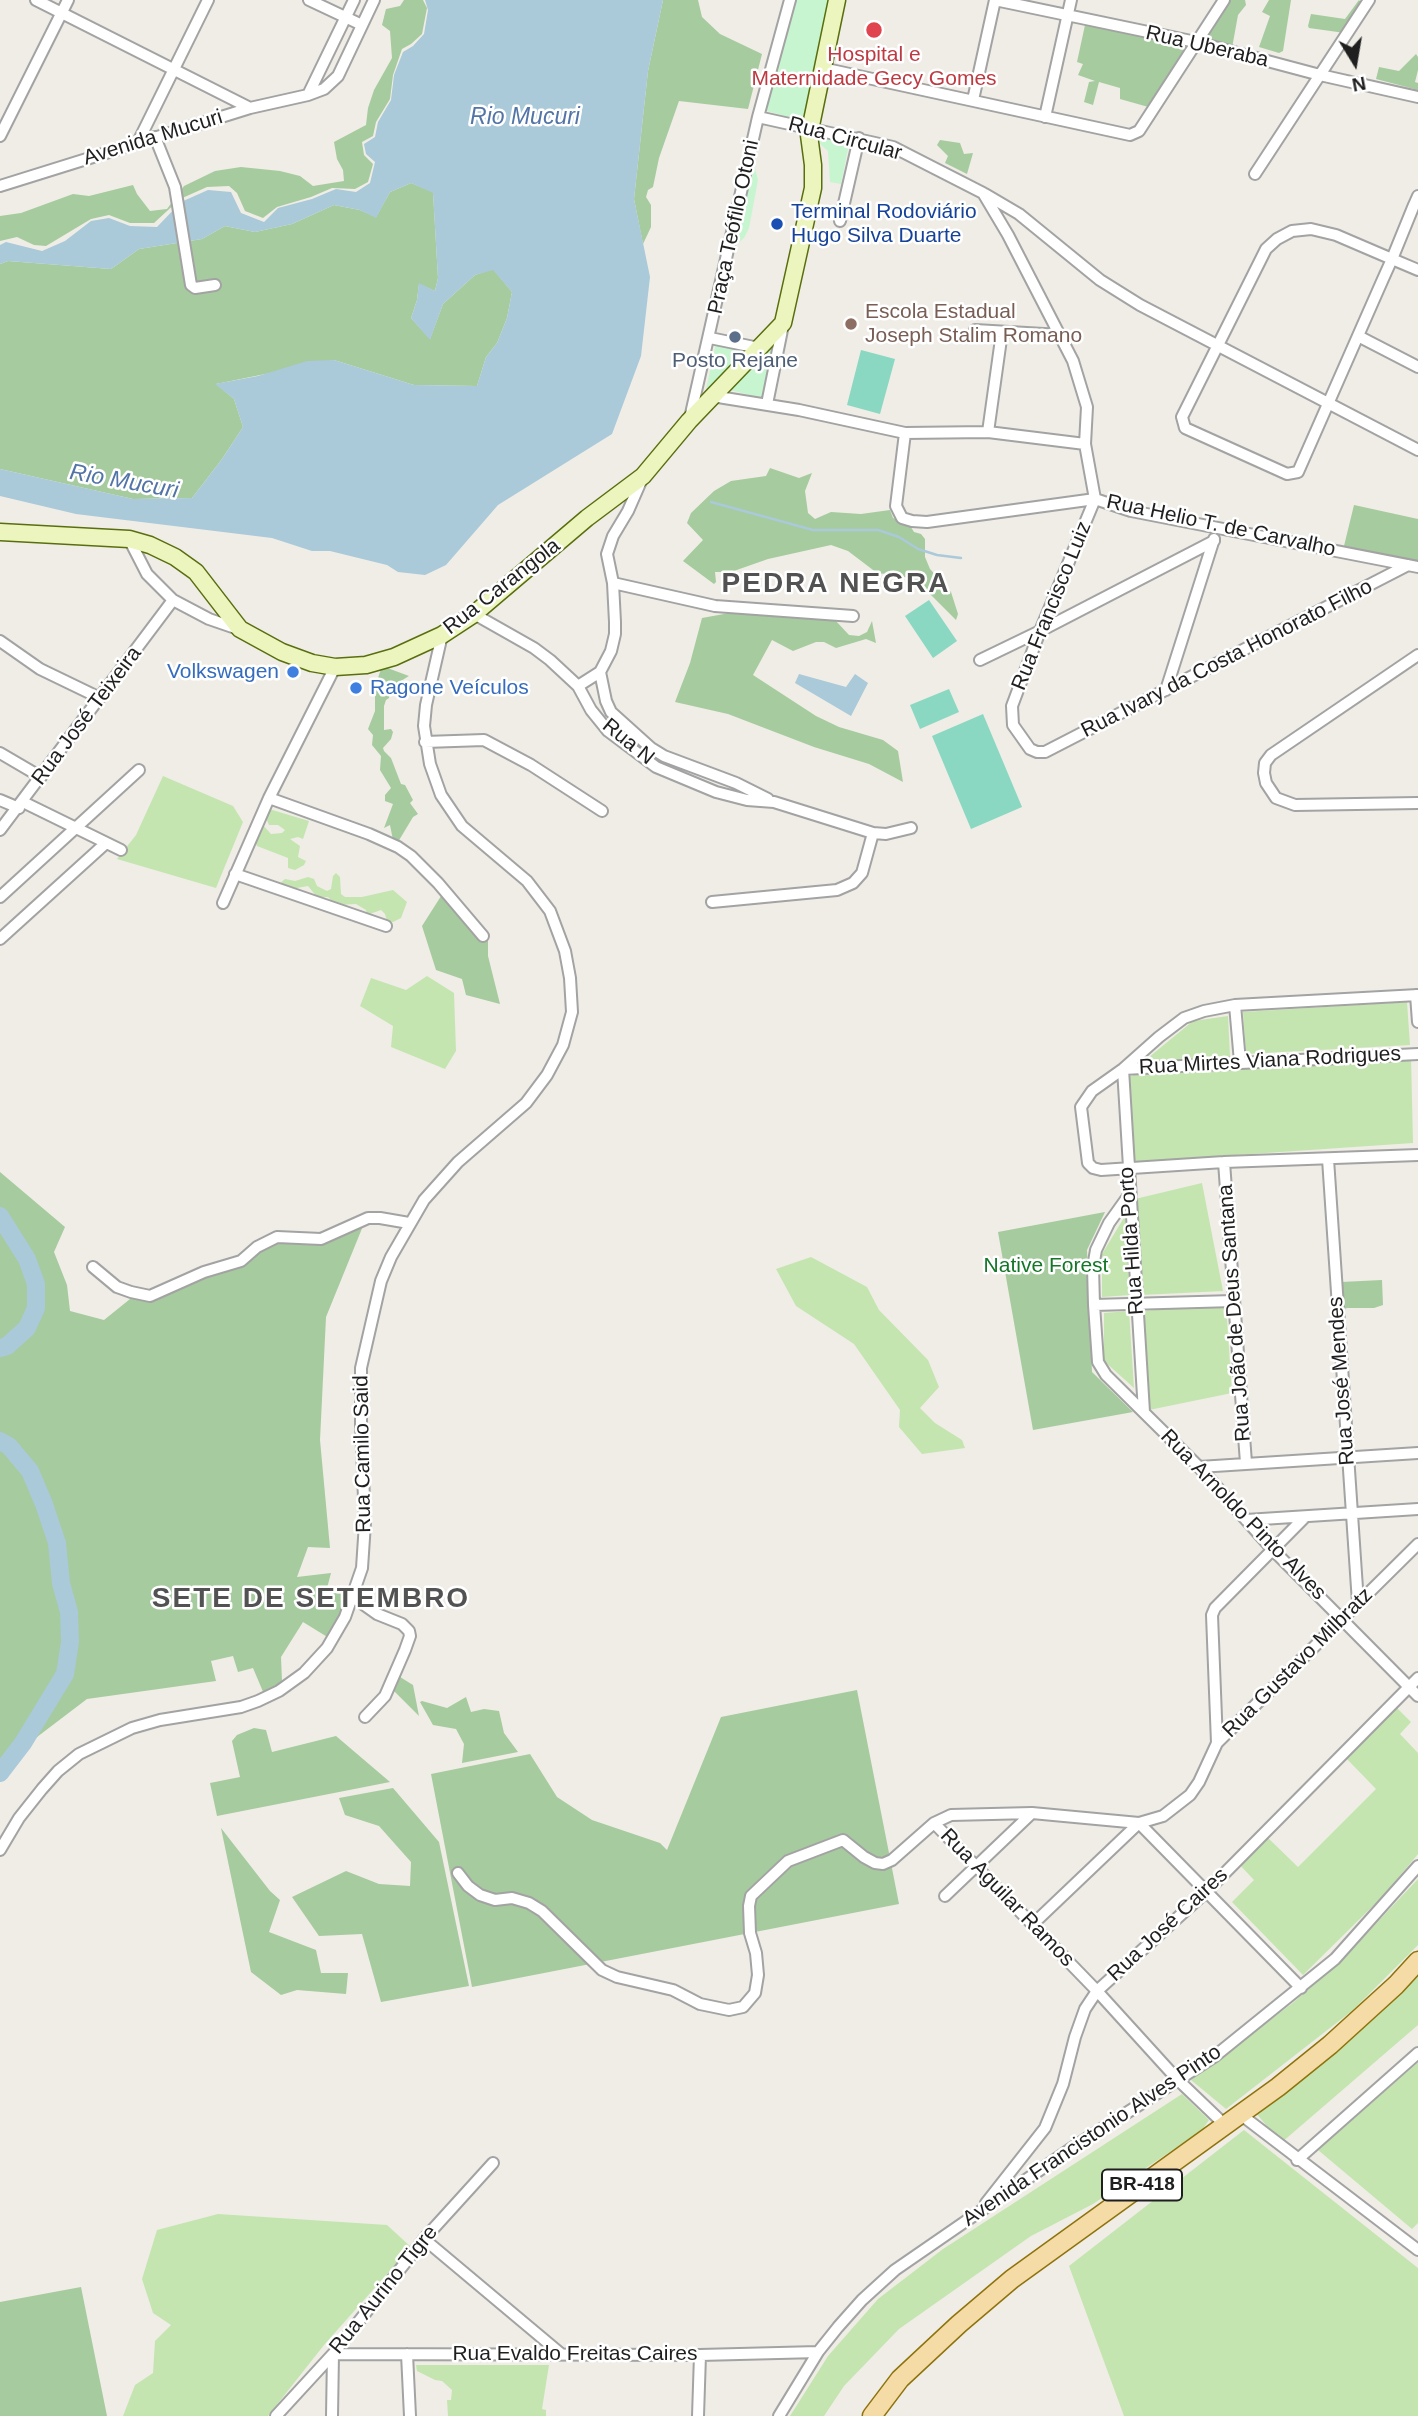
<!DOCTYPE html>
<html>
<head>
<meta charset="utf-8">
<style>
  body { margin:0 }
  #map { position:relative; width:1418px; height:2416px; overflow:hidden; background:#efede6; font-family:Helvetica,sans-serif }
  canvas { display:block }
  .north { position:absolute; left:1320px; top:28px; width:70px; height:70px; -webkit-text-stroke:5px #fff; paint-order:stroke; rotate:169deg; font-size:19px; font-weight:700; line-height:28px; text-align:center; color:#1f1f1f }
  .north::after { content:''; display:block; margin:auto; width:24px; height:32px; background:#1f1f1f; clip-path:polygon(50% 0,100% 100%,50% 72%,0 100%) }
</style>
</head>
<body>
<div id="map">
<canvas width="1418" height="2416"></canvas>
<div class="north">N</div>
</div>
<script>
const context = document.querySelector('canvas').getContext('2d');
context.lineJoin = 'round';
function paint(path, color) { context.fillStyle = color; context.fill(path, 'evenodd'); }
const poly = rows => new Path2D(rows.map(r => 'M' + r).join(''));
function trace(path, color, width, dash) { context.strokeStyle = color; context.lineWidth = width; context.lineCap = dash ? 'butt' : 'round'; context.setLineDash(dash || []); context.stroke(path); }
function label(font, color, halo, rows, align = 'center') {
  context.font = font + ' Helvetica,sans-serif'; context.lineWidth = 5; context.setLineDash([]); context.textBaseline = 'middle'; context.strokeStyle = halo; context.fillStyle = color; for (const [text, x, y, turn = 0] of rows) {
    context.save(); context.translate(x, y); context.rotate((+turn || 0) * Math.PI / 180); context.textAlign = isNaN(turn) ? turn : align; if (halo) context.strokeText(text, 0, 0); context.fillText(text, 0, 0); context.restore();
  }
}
const grass = poly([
  [163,776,233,806,243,822,216,888,117,859,136,835],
  [269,809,309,821,303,839,298,837,290,839,300,846,298,857,306,861,304,865,295,870,288,868,288,858,257,846,255,841,262,824,271,834,282,833,285,830,278,825,269,825,266,818],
  [336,873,340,877,341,894,345,897,362,897,393,890,407,902,401,918,393,922,387,921,385,914,381,910,367,915,366,910,356,904,339,905,333,902,328,897,317,897,308,886,297,888,295,890,279,884,285,879,295,881,308,877,314,879,317,886,327,891,331,889,333,876],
  [427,976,454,993,456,1051,445,1069,391,1047,393,1026,360,1006,371,978,406,990],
  [1407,1002,1410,1045,1246,1054,1243,1012],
  [1228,1016,1230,1056,1143,1062,1193,1021],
  [1411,1057,1413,1143,1133,1162,1128,1076,1133,1076,1133,1068],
  [1202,1183,1223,1291,1141,1295,1135,1199],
  [1125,1216,1130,1295,1102,1297,1102,1254],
  [811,1257,867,1287,879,1310,928,1360,939,1387,920,1408,935,1423,962,1440,965,1448,922,1454,899,1427,900,1410,854,1344,796,1306,776,1269],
  [1226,1305,1232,1393,1149,1410,1142,1311],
  [1129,1311,1134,1388,1104,1361,1104,1313],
  [1397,1708,1411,1722,1400,1734,1418,1753,1418,1854,1383,1896,1303,1975,1232,1902,1254,1880,1238,1863,1266,1836,1298,1867,1376,1789,1346,1758],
  [1418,1879,1418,1945,1353,2010,1226,2109,1191,2080,1294,2002,1367,1933],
  [1418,1976,1418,2025,1281,2143,1256,2113,1308,2075,1379,2014],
  [1418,2062,1418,2223,1412,2229,1318,2150],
  [1182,2094,1209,2120,1202,2130,1093,2204,1031,2236,899,2329,844,2386,824,2416,790,2416,828,2356,878,2299,943,2249],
  [1244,2130,1418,2268,1418,2416,1124,2416,1069,2266],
  [218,2214,387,2225,411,2247,324,2345,268,2416,123,2416,135,2385,153,2373,155,2341,171,2325,153,2313,142,2279,157,2230],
  [416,2365,549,2365,542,2409,546,2410,546,2416,448,2416,447,2400,451,2400,452,2390,442,2381,435,2380,417,2371]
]);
const forest = poly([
  [404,0,423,0,427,8,422,34,411,44,402,49,393,75,390,99,376,122,373,136,362,142,364,155,373,164,368,182,355,189,332,188,311,197,277,207,263,218,245,211,237,193,229,186,207,187,180,199,154,223,130,223,109,215,91,219,46,246,34,245,17,237,0,241,0,216,21,213,73,194,89,196,133,185,137,194,150,211,167,209,184,186,215,171,241,167,280,171,300,176,313,186,344,181,343,170,337,159,334,142,366,125,368,108,374,90,392,58,390,31,382,25,386,9,400,6],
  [663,0,698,0,702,17,720,34,762,54,748,109,679,101,659,158,653,187,648,190,646,197,651,205,651,227,643,244,634,199,648,71],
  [1231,0,1245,0,1246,5,1238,15,1232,48,1200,41],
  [1269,0,1291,0,1283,51,1279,53,1259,47,1270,16,1262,12],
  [1359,0,1363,5,1345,33,1309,28,1308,26,1311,14,1345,19],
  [1085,25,1191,45,1159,110,1120,99,1120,88,1099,82,1093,105,1084,102,1089,82,1095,81,1078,75,1083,64,1077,62],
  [1416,54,1418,57,1418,70,1415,82,1418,83,1418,90,1376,79,1379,67,1399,71],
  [940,140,960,143,964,154,973,153,967,174,945,163,948,156,937,145],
  [411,183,433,192,438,278,435,291,419,284,417,300,411,318,430,339,443,304,475,275,493,269,512,292,507,318,497,343,486,357,477,386,414,385,334,360,216,384,234,399,243,427,222,459,192,498,133,499,0,469,0,264,8,261,111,269,139,249,202,239,225,226,255,232,292,224,334,205,360,210,376,217,390,192],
  [770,468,799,478,812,473,805,491,808,513,815,519,831,512,861,514,890,510,893,518,909,524,914,532,921,534,925,539,925,557,930,569,951,592,958,614,956,620,919,583,902,576,877,573,848,551,831,545,768,559,731,572,715,572,716,582,714,584,683,561,703,540,687,523,691,513,714,491,731,481,766,476],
  [1354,505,1418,519,1418,561,1344,546],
  [735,612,820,617,835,620,849,635,859,636,867,632,872,621,876,643,866,639,836,648,824,642,816,642,793,651,772,640,753,675,816,716,839,727,883,740,898,751,903,782,869,764,814,747,728,714,675,702,690,663,702,618],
  [382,666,409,676,391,687,389,698,386,700,384,706,384,730,391,729,393,732,391,739,383,748,384,751,391,758,401,784,405,785,413,800,410,803,418,814,413,817,398,842,393,840,390,825,384,828,393,804,385,801,385,795,391,788,380,770,381,756,372,745,373,735,368,729,375,711,375,687],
  [443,893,482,941,488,941,488,956,500,1004,466,995,462,979,436,970,422,926],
  [0,1172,65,1227,54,1252,67,1285,70,1311,104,1320,135,1295,150,1298,164,1297,269,1243,322,1235,363,1226,326,1317,320,1440,330,1548,308,1547,297,1577,331,1573,326,1592,348,1594,342,1618,329,1638,303,1622,281,1657,282,1682,264,1694,253,1668,238,1672,233,1656,211,1661,216,1681,87,1699,37,1737,7,1757,0,1766],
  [1105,1212,1087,1250,1092,1372,1133,1412,1033,1430,998,1232],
  [1382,1280,1383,1305,1374,1308,1347,1308,1342,1310,1341,1282],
  [400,1677,413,1685,419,1716,394,1691,394,1684],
  [857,1690,899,1904,472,1987,431,1774,530,1754,557,1797,592,1820,660,1843,667,1850,721,1717],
  [466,1697,471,1712,484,1709,499,1711,504,1733,518,1752,462,1763,464,1744,456,1729,433,1725,420,1702,422,1701,447,1708],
  [254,1728,266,1730,272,1752,336,1736,390,1782,217,1816,210,1783,240,1777,232,1741,237,1735],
  [393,1788,439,1842,469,1986,381,2002,362,1934,319,1936,292,1897,346,1871,379,1884,410,1886,411,1862,379,1826,345,1815,339,1798],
  [221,1828,270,1891,280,1900,269,1932,316,1950,321,1973,348,1973,346,1994,297,1990,281,1995,251,1972],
  [81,2287,107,2416,0,2416,0,2302]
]);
const park = poly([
  [795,0,830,0,803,121,763,110],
  [821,138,849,144,841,184,830,182,828,151,820,144],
  [752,157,758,180,749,228,744,238,731,250],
  [716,343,748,353,705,394],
  [771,344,775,344,766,399,730,390]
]);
const pitch = poly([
  [861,350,895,359,880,414,847,405],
  [929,600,957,641,933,658,905,616],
  [949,689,959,712,920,729,910,705],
  [983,714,1022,807,971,829,932,736]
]);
const water = poly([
  [425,0,663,0,648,71,634,199,650,277,641,356,612,434,498,505,446,565,425,575,398,572,387,565,330,551,312,551,272,538,76,514,0,496,0,469,133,499,192,498,222,459,243,427,234,399,215,384,258,376,307,361,334,360,414,385,477,386,486,357,497,343,507,318,512,292,493,270,475,275,443,304,430,340,411,318,417,300,419,283,435,291,438,278,433,193,411,183,390,192,376,218,360,210,334,205,292,224,255,232,225,226,202,239,139,249,111,269,8,261,0,264,0,245,6,242,42,251,65,241,91,221,109,218,130,226,157,227,181,202,208,190,231,192,241,213,264,222,278,208,312,199,336,189,356,192,370,183,375,162,366,154,364,144,375,137,378,122,391,100,394,75,403,52,413,46,424,34,428,10],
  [799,674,846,687,855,674,868,683,851,716,795,683]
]);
const stream = poly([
  [711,502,813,530,878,530,899,537,918,549,937,555,961,558]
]);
const river = poly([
  [0,1216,27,1259,36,1284,36,1308,27,1328,7,1346,0,1348],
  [0,1441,9,1446,30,1471,44,1504,57,1543,61,1583,69,1612,70,1642,65,1674,23,1743,0,1773]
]);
const street = poly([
  [36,0,250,108],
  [309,0,362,25],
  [995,0,1196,42,1320,75,1418,97],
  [822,68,1130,135,1139,131,1224,0],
  [308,95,354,0],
  [973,100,995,0],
  [758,117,893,147,983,193,1008,235,1073,361,1087,407,1085,444,1095,499,1040,631,1012,706,1013,725,1030,749,1037,752,1045,752,1408,565],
  [1045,117,1071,0],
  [0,136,68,0],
  [155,137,175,187,191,285,195,288,215,285],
  [138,142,208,0],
  [1255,174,1369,0],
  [0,186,250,108,308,95,324,89,338,76,374,0],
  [985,194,1019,214,1100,280,1140,305,1418,450],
  [1418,196,1414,205,1392,259,1383,279,1298,472,1287,474,1185,428,1182,417,1266,249,1277,239,1292,231,1311,229,1336,235,1392,259,1418,270],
  [840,221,859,138],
  [975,330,1061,335],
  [1358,336,1418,367],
  [710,338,759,348],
  [712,396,799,410,905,433,988,432,1085,444],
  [767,404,783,325],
  [690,418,758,117,790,0],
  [988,432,1002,332],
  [905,433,896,506,902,518,912,521,927,522,1095,499,1131,511,1418,567],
  [129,539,147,574,173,600,209,619,238,629],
  [613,583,715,606,853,616],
  [474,614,534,648,550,660,578,686,591,710,608,731,656,767,716,792,747,800,774,802,873,833,886,834,911,828],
  [0,641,40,669,100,698],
  [1418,655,1271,755,1265,763,1264,773,1266,783,1276,798,1295,805,1418,803],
  [980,660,1040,631,1214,541],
  [600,672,606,701,611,712,651,748,664,756,736,783,768,799],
  [578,686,600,672,611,651,615,634,615,622,613,583,607,554,613,536,628,511,642,479],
  [1166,690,1214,539],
  [425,742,484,740,531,765,602,811],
  [0,753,41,777],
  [269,798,369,834,398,847,411,856,438,883,483,936],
  [0,800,19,808],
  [23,802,121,850],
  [0,830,173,600],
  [235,874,386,926],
  [0,897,139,770],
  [712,902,837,890,853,883,862,873,873,833],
  [223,903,269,798,335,667],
  [0,939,106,843],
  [1416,995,1418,1022],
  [1418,995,1235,1005,1204,1011,1184,1018,1159,1037,1123,1069,1092,1091,1081,1107,1088,1163,1093,1168,1101,1170,1224,1162,1418,1155],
  [1235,1005,1240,1062],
  [1123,1069,1144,1412],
  [1123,1069,1418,1054],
  [1328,1159,1358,1603],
  [1224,1162,1246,1463],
  [1129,1195,1109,1223,1096,1250,1093,1267,1094,1305,1098,1362,1106,1375,1199,1467,1273,1550,1418,1696],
  [93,1267,117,1287,131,1292,150,1296,204,1272,241,1261,257,1247,277,1237,321,1239,368,1218,380,1218,409,1223],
  [1094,1305,1233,1301],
  [1199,1467,1418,1453],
  [1246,1520,1418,1509],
  [353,1597,377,1614,402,1624,409,1631,410,1636,405,1650,385,1696,365,1717],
  [1217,1743,1212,1615,1215,1608,1305,1517],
  [934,1823,1097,1991,1177,2079,1225,2125],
  [0,1850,19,1818,42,1789,58,1771,79,1754,132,1728,160,1720,241,1707,258,1701,279,1691,304,1673,327,1648,345,1617,362,1568,365,1523,361,1425,361,1368,381,1281,391,1257,424,1200,458,1162,526,1103,547,1075,563,1045,572,1012,570,978,565,951,550,911,527,881,462,826,441,795,430,764,424,726,426,705,442,635],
  [458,1873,468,1886,480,1895,495,1900,512,1898,529,1903,542,1911,602,1970,617,1977,673,1990,700,2004,729,2010,743,2007,755,1993,758,1975,756,1953,750,1933,749,1906,751,1896,788,1861,843,1840,864,1857,875,1863,883,1864,892,1860,934,1823,951,1815,1032,1813,1139,1823,1301,1988],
  [945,1896,1032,1813],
  [1033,1924,1139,1823,1163,1816,1190,1795,1199,1782,1217,1743,1418,1544],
  [1240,2114,1418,2250],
  [1297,2160,1418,2053],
  [986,2203,1045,2128,1063,2084,1075,2037,1085,2009,1097,1991,1207,1891,1418,1678],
  [424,2239,560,2353],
  [407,2354,410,2416],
  [276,2416,333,2354,424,2239,493,2163],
  [332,2416,333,2354,700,2355,818,2352],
  [698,2416,700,2355],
  [779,2416,818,2352,838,2327,862,2300,895,2270,1069,2150,1215,2056,1335,1959,1418,1866]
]);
const secondary = poly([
  [0,532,129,539,150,545,175,557,196,572,240,629,282,652,312,663,335,667,366,665,394,657,442,635,474,614,587,518,643,476,689,421,783,323,813,188,813,165,809,135,837,0]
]);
const primary = poly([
  [872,2416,900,2379,959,2324,1012,2279,1278,2087,1330,2045,1396,1985,1418,1961]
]);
const markers = [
  [874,30,9,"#e0444e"],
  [777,224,7,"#1a4fb4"],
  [851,324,7,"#8d6e63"],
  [735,337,7,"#5c6f8a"],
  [293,672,7,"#3f7fe0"],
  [356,688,7,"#3f7fe0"]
];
const shields = [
  [1142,2185,80]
];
const shieldNames = [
  ["BR-418",1142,2185]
];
const streetNames = [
  ["Rua Uberaba",1207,47,13],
  ["Avenida Mucuri",153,138,-17],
  ["Rua Circular",845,139,15],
  ["Praça Teófilo Otoni",734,227,-78],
  ["Rua Helio T. de Carvalho",1221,526,12],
  ["Rua Carangola",502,587,-38],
  ["Rua Francisco Luiz",1052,606,-68],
  ["Rua Ivary da Costa Honorato Filho",1227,659,-27],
  ["Rua José Teixeira",87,716,-53],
  ["Rua N",628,742,39],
  ["Rua Mirtes Viana Rodrigues",1270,1061,-3],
  ["Rua Hilda Porto",1132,1241,-94],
  ["Rua João de Deus Santana",1235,1313,-94],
  ["Rua José Mendes",1342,1381,-94],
  ["Rua Camilo Said",363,1454,-91],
  ["Rua Arnoldo Pinto Alves",1243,1515,46],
  ["Rua Gustavo Milbratz",1298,1663,-45],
  ["Rua Aguilar Ramos",1007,1898,46],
  ["Rua José Caires",1168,1925,-43],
  ["Avenida Francistonio Alves Pinto",1092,2136,-34],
  ["Rua Aurino Tigre",384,2290,-51],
  ["Rua Evaldo Freitas Caires",575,2354]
];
const healthNames = [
  ["Hospital e",874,55],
  ["Maternidade Gecy Gomes",874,79]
];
const transitNames = [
  ["Terminal Rodoviário",791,212],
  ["Hugo Silva Duarte",791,236]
];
const educationNames = [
  ["Escola Estadual",865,312],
  ["Joseph Stalim Romano",865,336]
];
const serviceNames = [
  ["Posto Rejane",735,361]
];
const shopNames = [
  ["Volkswagen",279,672],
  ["Ragone Veículos",370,688,"left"]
];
const parkNames = [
  ["Native Forest",1046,1266]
];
const waterNames = [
  ["Rio Mucuri",525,118],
  ["Rio Mucuri",124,482,10]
];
const districtNames = [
  ["PEDRA NEGRA",836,584],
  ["SETE DE SETEMBRO",311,1599]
];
paint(grass, '#c4e5b0');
paint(forest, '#a6cb9e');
paint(park, '#c7f5d0');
paint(pitch, '#8ad8c2');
paint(water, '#aac9d9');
trace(stream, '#aac9d9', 2.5);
trace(river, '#aac9d9', 18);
trace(street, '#a3a3a3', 14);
trace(secondary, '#596e0e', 19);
trace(primary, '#8e720c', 21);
trace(street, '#fff', 10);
trace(secondary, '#ecf5be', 16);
trace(primary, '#f5dba5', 18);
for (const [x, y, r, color] of markers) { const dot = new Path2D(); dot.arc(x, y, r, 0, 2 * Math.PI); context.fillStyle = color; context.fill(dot); trace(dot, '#fff', 2.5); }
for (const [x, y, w] of shields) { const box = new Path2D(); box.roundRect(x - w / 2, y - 15.5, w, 31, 5); context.fillStyle = '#fff'; context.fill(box); trace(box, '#1f1f1f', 2); }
label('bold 19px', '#1f1f1f', null, shieldNames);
label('21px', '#1f1f1f', '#fff', streetNames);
label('21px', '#be3a42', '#fff', healthNames);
label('21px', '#164399', '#fff', transitNames, 'left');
label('21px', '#785e54', '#fff', educationNames, 'left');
label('21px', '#4e5e75', '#fff', serviceNames);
label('21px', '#366cbe', '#fff', shopNames, 'right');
label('21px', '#147627', '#fff', parkNames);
label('italic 23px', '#5374a7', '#fff', waterNames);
context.letterSpacing = '2px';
label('bold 28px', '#525252', '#fff', districtNames);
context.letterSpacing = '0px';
</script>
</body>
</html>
